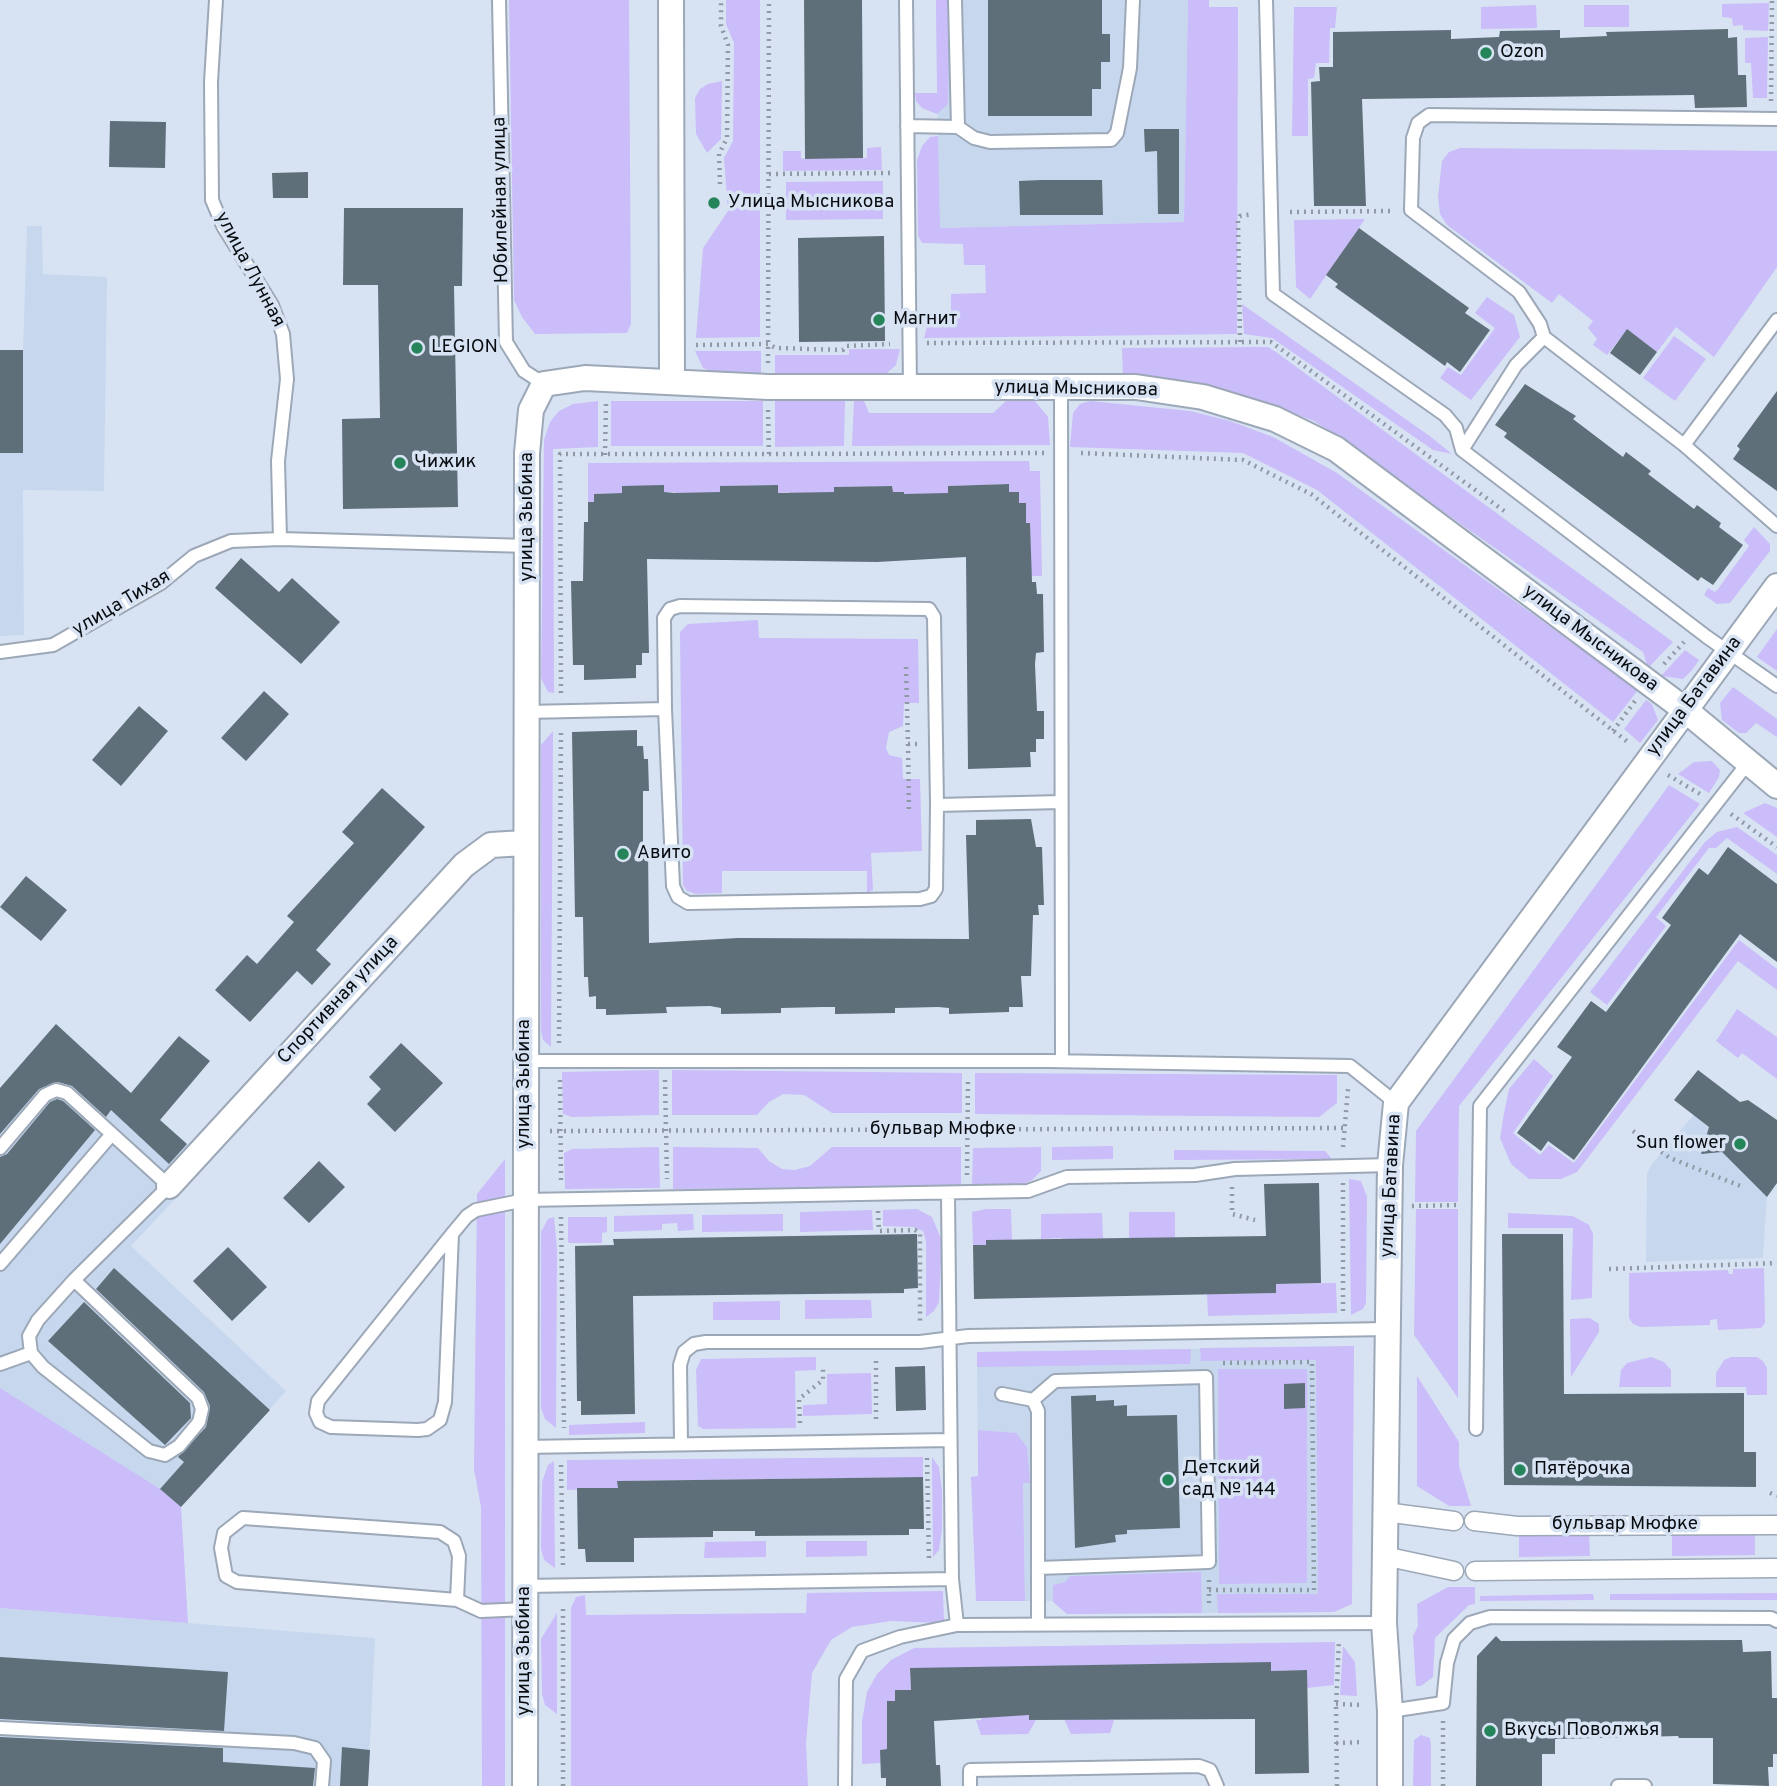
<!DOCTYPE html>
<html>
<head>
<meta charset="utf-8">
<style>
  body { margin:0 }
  canvas { display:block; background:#d7e3f3 }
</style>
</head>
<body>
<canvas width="1777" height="1786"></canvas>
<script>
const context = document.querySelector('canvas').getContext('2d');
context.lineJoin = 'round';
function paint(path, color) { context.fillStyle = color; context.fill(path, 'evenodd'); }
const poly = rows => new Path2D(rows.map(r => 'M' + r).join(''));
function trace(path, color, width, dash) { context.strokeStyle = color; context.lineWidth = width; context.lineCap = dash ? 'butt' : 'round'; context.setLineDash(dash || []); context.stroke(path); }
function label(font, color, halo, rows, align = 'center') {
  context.font = font + ' Overpass,sans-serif'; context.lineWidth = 7; context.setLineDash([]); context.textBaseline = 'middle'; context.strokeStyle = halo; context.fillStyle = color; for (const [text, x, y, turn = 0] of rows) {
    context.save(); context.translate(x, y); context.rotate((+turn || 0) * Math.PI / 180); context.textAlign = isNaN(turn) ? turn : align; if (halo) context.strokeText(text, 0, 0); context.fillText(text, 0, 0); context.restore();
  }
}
const built = poly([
  [936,0,1188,0,1184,222,939,228],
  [27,226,42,226,43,274,107,277,104,491,23,490,24,635,0,636,0,350,23,350],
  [56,1024,191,1148,205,1167,131,1246,286,1391,181,1507,0,1389,0,1088],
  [1719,1085,1730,1104,1748,1100,1777,1120,1777,1183,1767,1197,1763,1258,1646,1262,1647,1174,1652,1164],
  [1336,1347,1334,1612,1067,1614,1055,1601,1025,1601,1023,1483,978,1477,977,1352],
  [0,1608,375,1638,368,1786,0,1786]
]);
const green = poly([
  [509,0,629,0,631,324,627,333,535,334,522,317,514,300],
  [726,0,760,0,760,337,696,338,703,248,728,211,724,158,733,141,734,43,726,24],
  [936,0,950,0,948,104,937,114,922,108,916,101,915,93,937,93],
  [1188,0,1209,0,1209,7,1238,7,1237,334,924,338,929,319,951,316,951,294,986,293,985,265,964,265,963,244,922,243,918,236,917,160,922,146,930,137,938,136,940,228,1184,222],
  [1769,3,1768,31,1743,30,1743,25,1733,26,1732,18,1722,17,1722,4],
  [1536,5,1537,28,1481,29,1481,7],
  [1584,5,1629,5,1629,27,1584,27],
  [1294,7,1337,7,1335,28,1330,28,1329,63,1316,63,1314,78,1308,79,1308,136,1292,136],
  [1768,37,1767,98,1753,98,1751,63,1745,63,1745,38],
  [722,81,721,139,707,153,696,134,695,98,700,89,708,84],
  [881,147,882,170,783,171,783,151,801,151,801,158,805,159,863,158,867,158,867,148],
  [1460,148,1777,151,1777,267,1714,357,1676,327,1657,352,1627,330,1607,355,1593,345,1597,339,1588,328,1593,321,1559,294,1552,303,1447,225,1440,214,1438,197,1442,161,1449,152],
  [883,181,883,219,786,220,786,182],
  [1365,219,1310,299,1296,287,1294,220],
  [1487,297,1514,315,1520,337,1471,400,1440,378,1448,367,1461,375,1495,328,1475,313],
  [1242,304,1431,437,1452,454,1433,450,1272,338,1244,334],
  [1674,336,1706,359,1675,401,1643,378],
  [1268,347,1276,352,1673,642,1648,668,1643,652,1314,421,1257,400,1200,384,1123,378,1122,348],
  [849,349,900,349,896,365,885,375,775,375,775,355,849,355],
  [695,351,761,351,761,374,713,372,703,368],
  [598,401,598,447,553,449,554,693,548,692,541,678,544,440,550,422,559,411,573,404],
  [611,401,763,401,763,446,611,446],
  [775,401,845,401,844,446,775,447],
  [854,401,864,401,869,413,993,413,1006,401,1035,401,1048,417,1050,445,852,446],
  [1090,401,1190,411,1230,421,1273,437,1337,473,1638,690,1613,722,1317,490,1243,453,1070,447,1073,413,1080,404],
  [1029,461,1030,471,1040,471,1042,576,1031,576,1030,523,1026,523,1026,504,1019,503,1019,492,1009,492,1008,484,949,486,948,493,904,499,893,492,892,486,835,487,834,492,789,498,789,492,778,493,778,485,720,486,720,492,675,499,675,492,664,492,664,485,622,493,594,494,594,502,588,502,588,463],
  [1754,527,1770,544,1770,551,1730,603,1717,604,1704,595,1708,588,1715,592,1718,589,1749,546,1744,540],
  [758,620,759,638,918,639,919,703,904,703,903,726,889,732,886,748,889,755,902,758,903,779,920,779,922,851,871,853,873,890,867,893,867,871,722,871,722,893,696,894,687,891,683,885,680,632,688,624],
  [1777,629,1777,671,1757,657],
  [1685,650,1699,660,1692,670,1683,679,1661,676],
  [1733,687,1777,719,1777,737,1756,723,1746,733,1739,733,1722,720,1720,703],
  [1646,700,1652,704,1658,720,1640,743,1624,729],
  [553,731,551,1047,543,1040,541,1030,541,745],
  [1712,761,1720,770,1719,777,1709,793,1678,774,1694,762],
  [1669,785,1700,804,1459,1106,1458,1202,1415,1202,1416,1131],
  [1765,803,1777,808,1777,837,1743,813],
  [1737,827,1777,855,1777,874,1727,838,1716,848,1709,848,1656,917,1666,926,1607,1005,1590,992,1705,842,1717,832],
  [1739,940,1777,969,1777,990,1738,961,1577,1172,1561,1179,1529,1179,1511,1164,1500,1138,1504,1113,1509,1089,1534,1059,1553,1076,1513,1133,1540,1155,1549,1145,1574,1163],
  [1737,1009,1777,1037,1777,1079,1742,1053,1738,1058,1716,1041],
  [659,1070,659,1115,572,1117,563,1114,562,1072],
  [672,1070,962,1073,962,1113,832,1113,804,1095,783,1094,769,1102,757,1115,672,1115],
  [975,1073,1337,1075,1337,1103,1319,1117,975,1114],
  [1113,1146,1113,1159,1052,1160,1052,1147],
  [659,1147,660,1188,565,1189,564,1153,572,1149],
  [673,1147,758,1148,769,1161,782,1169,795,1170,810,1166,832,1147,961,1147,961,1186,673,1189],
  [1041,1147,1041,1171,1032,1180,1022,1185,972,1186,973,1148],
  [1174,1150,1325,1151,1332,1159,1174,1160],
  [505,1159,505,1786,482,1786,481,1507,474,1469,477,1194],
  [1349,1179,1361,1181,1367,1197,1366,1303,1363,1309,1351,1315],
  [917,1209,932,1217,942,1241,939,1302,934,1311,926,1317,926,1241,923,1231,913,1227,883,1226,883,1210],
  [986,1209,1011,1209,1012,1240,987,1240,986,1245,973,1245,972,1212],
  [1416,1209,1458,1209,1458,1398,1414,1335],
  [872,1210,873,1230,800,1232,800,1212],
  [1129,1212,1175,1212,1175,1238,1136,1243,1136,1238,1129,1238],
  [1102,1213,1103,1238,1089,1238,1089,1244,1063,1244,1062,1238,1041,1239,1041,1214],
  [1508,1213,1573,1216,1589,1225,1593,1234,1592,1298,1571,1300,1573,1228,1508,1228],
  [693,1214,694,1230,678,1231,677,1223,662,1224,662,1230,614,1232,614,1216],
  [783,1214,783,1231,702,1232,702,1215],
  [554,1217,557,1249,556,1428,545,1419,541,1408,541,1232,548,1219],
  [568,1217,607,1217,607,1232,602,1233,602,1243,568,1243],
  [1764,1268,1765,1323,1761,1328,1718,1330,1717,1319,1710,1320,1710,1325,1641,1327,1633,1324,1629,1318,1629,1273,1728,1270,1729,1274,1733,1274,1733,1269],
  [1336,1283,1337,1313,1208,1316,1207,1294,1276,1293,1276,1284],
  [805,1300,871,1300,872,1318,805,1319],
  [780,1301,780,1320,713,1320,713,1302],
  [1590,1318,1599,1324,1599,1332,1571,1377,1570,1319],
  [1354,1346,1352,1604,1334,1612,1218,1613,1217,1594,1318,1594,1316,1360,1201,1361,1200,1348],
  [1191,1349,1190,1364,977,1367,977,1352],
  [816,1357,816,1370,795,1371,796,1428,703,1429,698,1426,696,1370,701,1359],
  [1651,1357,1664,1362,1671,1370,1671,1387,1619,1387,1621,1370,1627,1363],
  [1731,1357,1757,1357,1763,1361,1767,1368,1767,1395,1747,1395,1746,1387,1716,1387,1716,1373,1724,1360],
  [1218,1369,1307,1369,1307,1583,1219,1584],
  [871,1373,872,1414,803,1416,803,1405,827,1404,827,1374],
  [1417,1376,1459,1442,1459,1466,1471,1506,1449,1506,1417,1486],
  [0,1388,160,1489,181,1507,188,1623,0,1608],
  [645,1422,645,1433,569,1435,569,1425],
  [978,1430,1016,1433,1027,1447,1030,1483,1023,1483,1025,1601,976,1601,971,1477,978,1476],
  [923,1457,923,1477,618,1481,618,1488,567,1490,567,1460],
  [932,1457,939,1467,942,1491,942,1529,939,1550,933,1557],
  [554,1461,555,1568,544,1560,541,1549,542,1482,548,1465],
  [1589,1533,1590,1556,1519,1557,1519,1534],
  [1755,1533,1755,1555,1672,1556,1672,1534],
  [766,1541,766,1557,704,1558,705,1542],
  [806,1541,867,1541,867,1556,806,1557],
  [1201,1572,1202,1613,1067,1614,1053,1602,1053,1585,1065,1582,1070,1576],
  [1448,1587,1475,1587,1475,1604,1469,1605,1435,1638,1433,1677,1421,1686,1416,1686,1413,1636,1418,1626,1417,1604],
  [943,1591,944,1620,938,1623,891,1621,852,1627,831,1640,812,1673,806,1743,808,1786,571,1786,571,1608,576,1597,585,1595,586,1615,806,1613,807,1593],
  [1777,1593,1777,1600,1610,1600,1610,1594],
  [1593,1594,1594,1600,1480,1601,1480,1596],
  [557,1613,557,1714,545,1705,542,1694,541,1639],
  [1335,1642,1334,1685,1307,1688,1307,1670,1271,1671,1271,1662,910,1669,911,1690,895,1690,895,1701,887,1702,887,1749,880,1750,881,1763,862,1764,862,1721,867,1692,877,1674,891,1660,914,1648],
  [1343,1646,1355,1662,1357,1696,1340,1695],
  [1029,1715,1030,1720,1036,1720,1028,1734,981,1735,976,1720,981,1720,981,1716],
  [1109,1715,1109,1720,1114,1720,1110,1733,1071,1734,1064,1719],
  [1421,1735,1430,1738,1431,1745,1431,1786,1413,1786,1414,1740]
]);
const building = poly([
  [804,0,862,0,863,158,805,159],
  [988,0,1102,0,1102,34,1110,34,1110,62,1101,62,1101,89,1092,89,1092,116,988,116],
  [1728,29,1728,38,1737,37,1738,75,1746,75,1747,107,1695,108,1694,95,1362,99,1366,206,1314,206,1311,82,1320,81,1319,67,1333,67,1333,32,1451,30,1451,39,1499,37,1500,31,1560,30,1560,38,1607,36,1606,32],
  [110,121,166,122,165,168,109,167],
  [1144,129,1179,129,1179,214,1158,214,1157,151,1145,152],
  [308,172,308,198,273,198,272,173],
  [1041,180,1102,180,1103,215,1020,215,1019,181],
  [344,208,463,208,462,286,454,286,458,507,343,509,342,419,380,418,378,285,343,285],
  [1359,228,1469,308,1465,313,1490,330,1460,372,1447,362,1445,366,1335,287,1338,284,1326,275],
  [884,236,885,341,799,342,798,238],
  [1627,329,1657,352,1640,375,1610,353],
  [0,350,23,350,23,453,0,453],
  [1525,384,1576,416,1573,419,1623,457,1626,452,1651,471,1648,474,1694,509,1697,505,1721,523,1719,527,1743,545,1713,585,1701,577,1698,581,1504,437,1507,433,1495,425],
  [1777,391,1777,491,1733,459,1740,449,1737,446],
  [1009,484,1009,492,1019,492,1019,503,1026,503,1026,523,1030,523,1032,582,1036,582,1037,594,1043,594,1044,652,1036,653,1035,664,1037,711,1044,711,1044,739,1036,739,1036,752,1030,752,1031,767,968,769,966,557,877,562,647,559,649,653,642,653,642,665,636,665,636,678,584,680,584,665,573,665,571,581,583,581,584,522,588,522,588,502,594,502,594,494,622,493,622,486,664,485,664,492,675,493,720,492,720,486,778,485,778,493,834,492,834,487,892,486,893,492,904,492,904,494,948,493,948,486],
  [241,558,279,592,292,578,340,622,301,664,215,588],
  [264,691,289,714,246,761,221,738],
  [139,706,168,731,121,786,92,760],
  [637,730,637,746,643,746,644,759,648,759,649,791,643,791,643,846,648,846,649,943,738,938,969,939,966,835,976,835,976,820,1031,819,1036,847,1042,847,1044,905,1038,905,1039,915,1033,915,1031,976,1021,976,1023,1007,1009,1007,1009,1012,949,1014,949,1008,938,1007,895,1008,895,1013,835,1014,835,1007,823,1007,781,1008,781,1013,721,1014,721,1008,710,1006,666,1007,667,1013,606,1015,606,1009,596,1009,596,996,589,997,588,977,584,977,583,917,575,917,572,732],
  [382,788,425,827,316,950,331,964,312,985,297,971,250,1022,215,990,247,955,257,964,294,922,287,916,354,843,342,832],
  [1728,847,1777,884,1777,962,1740,934,1574,1160,1548,1141,1541,1151,1517,1133,1572,1057,1557,1047,1591,1001,1606,1012,1671,925,1662,918,1699,868,1708,875],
  [26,876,67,910,41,941,0,907],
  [56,1024,131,1093,179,1036,210,1061,160,1120,187,1144,169,1164,111,1110,106,1117,72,1086,58,1082,39,1089,0,1134,0,1088],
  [401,1043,443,1083,395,1132,367,1104,381,1089,369,1077],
  [1698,1070,1740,1102,1748,1100,1777,1120,1777,1183,1767,1197,1722,1152,1701,1154,1709,1127,1674,1100],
  [57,1099,63,1101,95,1130,0,1244,0,1157,7,1154,50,1102],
  [319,1161,345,1187,309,1223,283,1198],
  [1319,1183,1321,1283,1276,1284,1276,1293,974,1299,973,1245,986,1245,986,1240,1266,1236,1264,1184],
  [917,1234,918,1288,904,1289,904,1293,633,1296,635,1414,581,1415,581,1401,577,1401,575,1246,614,1245,613,1239],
  [1502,1234,1563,1234,1564,1394,1744,1393,1744,1452,1756,1452,1756,1487,1504,1485],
  [228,1247,267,1287,232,1321,193,1281],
  [114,1268,270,1410,181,1507,160,1489,184,1462,178,1457,206,1427,210,1406,204,1392,96,1289],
  [84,1302,190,1403,191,1418,165,1445,48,1341],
  [925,1366,926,1410,896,1411,895,1367],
  [1305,1383,1305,1408,1284,1409,1284,1384],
  [1096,1395,1096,1401,1114,1400,1114,1406,1127,1405,1127,1416,1177,1415,1180,1528,1127,1530,1127,1534,1115,1535,1116,1542,1075,1548,1071,1396],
  [923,1477,924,1529,909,1529,909,1535,755,1536,755,1531,713,1531,713,1537,634,1538,634,1562,586,1562,585,1549,578,1549,577,1488,618,1488,617,1481],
  [1496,1636,1501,1641,1742,1640,1743,1652,1771,1651,1772,1698,1777,1698,1777,1754,1773,1754,1773,1767,1768,1767,1769,1786,1713,1784,1713,1738,1679,1738,1678,1736,1555,1739,1555,1754,1542,1754,1542,1786,1476,1786,1477,1656],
  [0,1657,228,1672,224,1731,0,1719],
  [1271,1662,1271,1671,1307,1670,1309,1773,1255,1774,1255,1719,1029,1720,1029,1715,934,1721,936,1765,940,1765,941,1786,886,1786,886,1778,881,1778,880,1750,887,1749,887,1701,895,1701,895,1690,911,1690,910,1668],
  [0,1737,223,1748,223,1762,315,1768,313,1786,0,1786],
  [342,1747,370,1750,368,1786,340,1786]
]);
const path = poly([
  [1771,101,1772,0],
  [769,174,890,173],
  [720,184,719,154,727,138,728,45,721,26,721,0],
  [1290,212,1393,211],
  [1240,342,1238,221,1240,216,1253,214],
  [927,343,1271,342,1507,513],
  [696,345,768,344,776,348,843,350,846,346,890,344],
  [768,363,769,0],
  [1081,453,1243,460,1311,494,1629,743],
  [769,454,1044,453],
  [605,455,606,403],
  [1664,664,1684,642],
  [906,667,908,744,918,744],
  [561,693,560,454,769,454,768,410],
  [1613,731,1635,701],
  [908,744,909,814],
  [1668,775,1700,794],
  [1731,814,1777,847],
  [559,1043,561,730],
  [560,1080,561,1180],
  [665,1080,667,1179],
  [550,1131,1344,1128],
  [1633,1131,1670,1158,1743,1187],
  [1343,1147,1348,1089],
  [967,1175,968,1079],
  [1343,1183,1343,1311],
  [1232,1187,1232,1214,1255,1220],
  [1412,1206,1460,1205],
  [878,1211,879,1231,915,1230,920,1234,920,1321],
  [561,1217,564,1428],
  [1609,1269,1777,1263],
  [876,1361,876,1422],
  [800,1423,799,1399,823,1380,823,1369],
  [927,1458,929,1561],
  [561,1465,563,1568],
  [1770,1493,1777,1496],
  [1209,1580,1209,1606],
  [1209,1590,1314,1590,1312,1362,1218,1363],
  [1336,1704,1361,1705],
  [1336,1743,1362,1742],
  [563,1786,563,1605],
  [1337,1786,1336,1707,1339,1640],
  [1443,1786,1443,1720]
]);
const service = poly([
  [216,0,211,82,212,200,223,226,272,305,283,334,287,379,278,461,280,539],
  [499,0,506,342,524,371,544,384],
  [906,0,910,388],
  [955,0,958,127],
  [1266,0,1273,294,1445,415,1456,428,1462,450,1707,637,1777,686],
  [907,126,958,127,974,138,990,142,1111,140,1117,133,1130,68,1133,0],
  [1544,337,1540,324,1519,292,1411,210,1413,138,1418,123,1429,115,1777,119],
  [1061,389,1062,1061],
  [1684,445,1777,320],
  [1462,450,1516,365,1544,337,1684,445,1777,526],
  [0,652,53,645,161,583,194,556,231,541,280,539,528,546],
  [665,709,664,618,670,609,680,606,929,609,934,617,937,805],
  [526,712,665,709,673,886,678,897,688,903,920,899,931,896,936,889,937,805,1061,802],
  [525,1061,1048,1061,1350,1066,1396,1103],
  [0,1148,45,1095,56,1090,67,1093,169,1186,74,1280,38,1320,29,1336,31,1353,43,1367,149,1451,165,1455,179,1446,199,1422,202,1409,198,1398,74,1280],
  [948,1194,952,1579,957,1625],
  [452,1234,445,1402,440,1420,427,1429,418,1430,331,1427,320,1422,316,1413,318,1401,452,1234,467,1216,476,1210,525,1200,1028,1191,1067,1177,1195,1175,1235,1169,1390,1165],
  [0,1264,112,1134],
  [0,1364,31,1353],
  [1002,1394,1033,1400,1038,1411,1038,1625],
  [1033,1400,1055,1381,1206,1377,1209,1562,1038,1568],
  [1476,1429,1480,1106,1747,764],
  [681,1443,680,1365,684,1352,694,1344,706,1342,920,1342,968,1336,1387,1329],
  [524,1447,950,1440],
  [526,1586,952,1579],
  [457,1600,459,1556,454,1541,440,1532,243,1518,224,1533,221,1548,226,1576,237,1582,457,1600,481,1611,526,1609],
  [1390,1711,1443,1703,1447,1663,1454,1639,1470,1623,1490,1617,1771,1618,1777,1621],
  [0,1728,294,1743,315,1748,324,1761,322,1786],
  [845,1786,846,1679,862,1651,900,1637,957,1625,1384,1623],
  [970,1786,970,1770,1199,1766,1210,1770,1217,1786],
  [1618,1786,1645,1786]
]);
const pedestrian = poly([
  [1385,1512,1454,1521],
  [1474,1521,1517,1526,1777,1525],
  [1384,1556,1454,1571],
  [1475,1571,1777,1568]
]);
const minor = poly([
  [671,0,672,381],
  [169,1186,464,865,491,845,524,843],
  [525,1786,527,453,531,410,544,384,585,378,768,387,1136,387,1203,397,1275,419,1336,449,1684,709,1777,786],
  [1390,1786,1390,1711,1384,1623,1390,1165,1396,1103,1777,586]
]);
const markers = [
  [1486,53,7,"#26845b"],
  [714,203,7,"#26845b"],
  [879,320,7,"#26845b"],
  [417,348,7,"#26845b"],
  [400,463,7,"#26845b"],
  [623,854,7,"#26845b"],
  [1740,1144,7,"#26845b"],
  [1520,1470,7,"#26845b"],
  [1168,1480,7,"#26845b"],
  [1490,1731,7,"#26845b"]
];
const poiNames = [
  ["Ozon",1500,53],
  ["Улица Мысникова",728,203],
  ["Магнит",893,320],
  ["LEGION",431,348],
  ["Чижик",414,463],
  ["Авито",637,854],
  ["Sun flower",1726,1144,"right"],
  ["Детский",1182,1469],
  ["сад № 144",1182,1491],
  ["Пятёрочка",1534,1470],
  ["Вкусы Поволжья",1504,1731]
];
const streetNames = [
  ["Юбилейная улица",502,200,-91],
  ["улица Лунная",249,270,62],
  ["улица Мысникова",1076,390,1],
  ["улица Зыбина",528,517,-90],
  ["улица Тихая",122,604,-31],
  ["улица Мысникова",1590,639,37],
  ["улица Батавина",1695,697,-53],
  ["Спортивная улица",339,1001,-47],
  ["улица Зыбина",525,1084,-90],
  ["бульвар Мюфке",943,1130],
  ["улица Батавина",1392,1186,-87],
  ["бульвар Мюфке",1625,1525],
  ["улица Зыбина",525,1651,-90]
];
paint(built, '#c7d8ee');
paint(green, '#cabdf9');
paint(building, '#5f6f7a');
trace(service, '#9ca8b7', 16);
trace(pedestrian, '#9ca8b7', 21);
trace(minor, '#9ca8b7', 28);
trace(path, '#909aa6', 4.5, [2, 5]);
trace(service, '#fff', 12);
trace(pedestrian, '#fff', 18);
trace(minor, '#fff', 24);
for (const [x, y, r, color] of markers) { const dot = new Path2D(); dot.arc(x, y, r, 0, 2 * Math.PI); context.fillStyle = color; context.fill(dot); trace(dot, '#d7e3f3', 2.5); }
label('19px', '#090d12', '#d7e3f3', poiNames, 'left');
label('19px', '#090d12', '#d7e3f3', streetNames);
</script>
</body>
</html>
